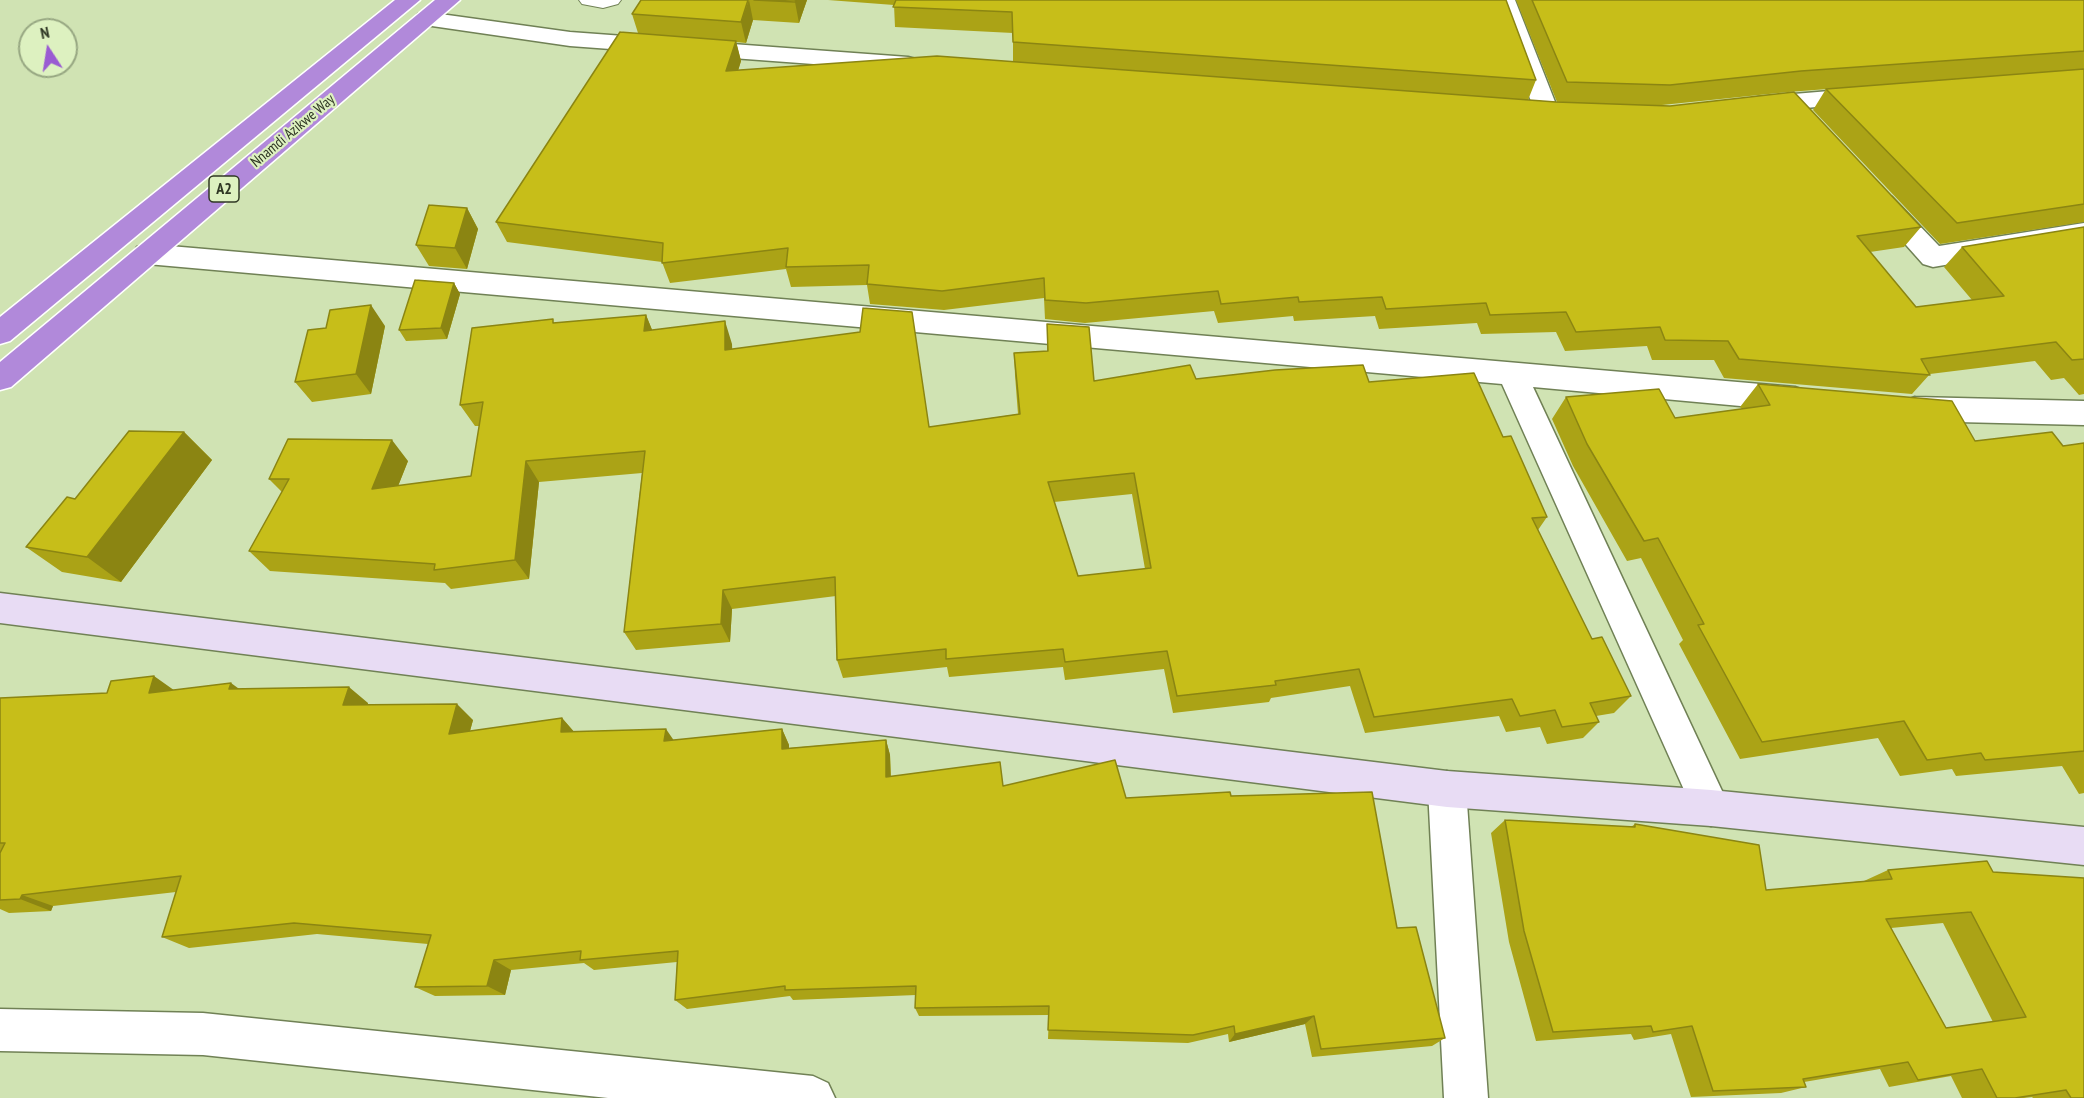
<!DOCTYPE html>
<html>
<head>
<meta charset="utf-8">
<style>
  body { margin:0 }
  #map { position:relative; width:2084px; height:1098px; overflow:hidden; background:#d0e3b3; font-family:"PT Sans Narrow",sans-serif }
  canvas { display:block }
  .north { position:absolute; left:18px; top:18px; width:60px; height:60px; box-sizing:border-box; background:#ddf1c0; border:2px solid #97a782; border-radius:50%; rotate:348deg; font-size:16px; font-weight:700; line-height:24px; text-align:center; color:#2f3724 }
  .north::after { content:''; display:block; margin:auto; width:21px; height:27px; background:#9a5bd2; clip-path:polygon(50% 0,100% 100%,50% 72%,0 100%) }
</style>
</head>
<body>
<div id="map">
<canvas width="2084" height="1098"></canvas>
<div class="north">N</div>
</div>
<script>
const context = document.querySelector('canvas').getContext('2d');
context.lineJoin = 'round';
const poly = rows => new Path2D(rows.map(r => 'M' + r).join(''));
function trace(path, color, width, dash) { context.strokeStyle = color; context.lineWidth = width; context.lineCap = dash ? 'butt' : 'round'; context.setLineDash(dash || []); context.stroke(path); }
function paint(path, color) { context.fillStyle = color; context.fill(path, 'evenodd'); }
function label(font, color, halo, rows, align = 'center') {
  context.font = font + ' "PT Sans Narrow",sans-serif'; context.lineWidth = 4.5; context.setLineDash([]); context.textBaseline = 'middle'; context.strokeStyle = halo; context.fillStyle = color; for (const [text, x, y, turn = 0] of rows) {
    context.save(); context.translate(x, y); context.rotate((+turn || 0) * Math.PI / 180); context.textAlign = isNaN(turn) ? turn : align; if (halo) context.strokeText(text, 0, 0); context.fillText(text, 0, 0); context.restore();
  }
}
const lane = poly([
  [579,0,621,0,618,4,603,8,582,4,579,0]
]);
const street = poly([
  [1493,0,1515,0,1559,112,1556,117,1547,120,1538,117,1535,112,1493,0],
  [426,12,570,32,908,57,916,59,920,64,916,69,908,71,570,46,418,24,415,19,418,14,426,12],
  [1865,88,1874,91,1877,96,1874,101,1758,113,1749,110,1746,105,1749,100,1758,97,1865,88],
  [1883,194,1892,197,1939,246,2084,223,2084,241,1933,267,1923,264,1874,209,1870,203,1874,197,1883,194],
  [147,244,1795,387,1806,391,1810,399,1806,407,1795,411,1533,387,1730,808,1724,821,1711,826,1698,821,1502,384,147,264,137,261,133,254,137,247,147,244],
  [1915,397,2084,401,2084,425,1915,421,1904,417,1900,409,1904,401,1915,397],
  [1447,771,1460,776,1466,789,1488,1098,1444,1098,1428,789,1434,776,1447,771],
  [0,1009,203,1013,813,1076,828,1083,835,1098,608,1098,203,1055,0,1051,0,1009]
]);
const secondary = poly([
  [0,593,1447,771,1711,790,2084,827,2084,865,1711,826,1447,807,0,623,0,593]
]);
const highway = poly([
  [395,0,420,0,10,341,0,344,0,317,395,0],
  [435,0,460,0,11,387,0,390,0,362,435,0]
]);
const wall = poly([
  [641,0,807,0,799,23,753,20,746,43,736,42,741,61,738,70,1013,61,1013,33,895,27,894,5,828,0,1506,0,1536,80,1528,100,1557,102,1516,0,2084,0,2084,222,1940,244,1813,110,1826,89,1880,85,1788,92,1662,105,1921,227,1904,247,1870,252,1916,307,1972,300,1944,267,1962,247,2084,227,2084,394,2079,395,2064,378,2051,380,2035,361,1930,374,1912,394,1724,378,1714,360,1652,360,1647,346,1565,351,1556,332,1481,334,1477,323,1379,329,1375,316,1294,321,1293,316,1218,323,1214,311,1085,323,1045,319,1044,298,944,310,870,304,867,285,791,287,786,269,670,283,662,262,507,242,496,222,638,33,632,14],
  [467,208,478,229,467,269,429,266,416,245],
  [454,283,460,294,447,339,406,341,399,330],
  [646,315,652,330,732,344,732,349,929,427,1018,414,1015,375,1014,353,1047,351,1047,324,1094,381,1196,379,1369,382,1503,437,1547,517,1538,530,1592,639,1631,696,1614,713,1596,716,1599,722,1583,738,1547,744,1540,727,1506,732,1499,716,1365,733,1350,686,1271,698,1269,702,1173,713,1164,669,1065,680,1063,667,949,677,947,667,843,678,837,660,836,596,732,609,730,642,636,650,624,632,642,473,539,482,529,579,451,589,445,583,270,571,249,551,282,492,269,479,408,461,398,486,471,476,480,426,475,426,460,405,555,323],
  [1132,494,1145,569,1078,576,1054,502],
  [385,326,371,394,312,402,295,382],
  [1758,384,1975,441,2063,446,2084,443,2084,793,2079,794,2062,766,1956,776,1952,769,1900,776,1878,738,1740,759,1679,644,1683,640,1641,558,1627,561,1573,466,1552,419,1566,397,1675,418,1742,409,1740,407],
  [184,432,212,460,121,582,62,572,26,547,75,499],
  [240,689,368,703,368,705,473,720,470,731,562,718,574,732,674,740,782,729,789,745,789,748,886,740,890,755,891,777,1003,786,1126,798,1231,796,1397,928,1445,1038,1432,1046,1312,1057,1305,1024,1229,1042,1228,1034,1188,1043,1048,1039,1049,1015,919,1016,915,1008,916,995,793,1000,790,996,687,1009,675,1000,677,962,594,970,584,963,511,970,505,995,435,996,415,987,428,944,317,934,189,948,162,937,176,892,53,906,51,911,9,913,0,909,0,698,174,690],
  [1505,820,1631,827,1635,824,1766,890,1864,881,1888,870,1987,861,2084,1098,2033,1098,2032,1097,2024,1098,1962,1098,1951,1076,1889,1087,1880,1069,1804,1082,1806,1087,1781,1093,1691,1097,1671,1034,1634,1040,1631,1034,1536,1041,1509,942,1491,833],
  [1943,923,1993,1022,1946,1028,1891,928]
]);
const shadedWall = poly([
  [749,0,753,20,746,43,741,22],
  [796,0,807,0,799,23,795,2],
  [736,41,741,61,732,91,726,71],
  [467,208,478,229,467,269,455,248],
  [454,283,460,294,447,339,441,328],
  [371,305,385,326,371,394,356,374],
  [646,315,655,337,644,331],
  [725,321,732,344,733,372,725,350],
  [184,432,212,460,121,582,87,557],
  [392,440,408,461,389,509,372,489],
  [526,461,539,482,529,579,515,560],
  [723,590,732,609,730,642,721,624],
  [154,676,178,693,149,693],
  [231,683,253,699,229,689],
  [349,687,368,703,362,721,343,705],
  [457,704,473,720,465,749,449,734],
  [562,718,576,734,561,732],
  [666,729,677,745,664,741],
  [782,729,789,745,789,764,782,749],
  [886,740,890,755,891,792,886,777],
  [22,895,53,906,51,911,20,899],
  [494,960,511,970,505,995,487,986],
  [1314,1016,1305,1024,1229,1042,1235,1034]
]);
const building = poly([
  [641,0,748,0,741,22,632,14,641,0],
  [754,0,796,0,795,2,754,0],
  [896,0,1506,0,1536,80,1013,42,1012,12,893,7,896,0],
  [1532,0,2084,0,2084,51,1801,71,1670,85,1567,82,1532,0],
  [620,32,736,41,726,71,937,56,1556,102,1670,106,1794,92,1921,227,1857,236,1916,307,2004,296,1962,247,2084,227,2084,359,2072,360,2056,342,1921,359,1930,375,1739,359,1728,341,1665,340,1660,327,1576,332,1566,312,1490,315,1486,303,1386,309,1382,297,1299,302,1298,297,1221,304,1218,291,1086,303,1045,300,1044,278,942,291,867,284,869,265,786,267,788,248,662,263,663,243,496,222,620,32],
  [2084,69,2084,204,1957,223,1826,89,2084,69],
  [429,205,467,208,455,248,416,245,429,205],
  [415,280,454,283,441,328,399,330,415,280],
  [371,305,356,374,295,382,308,330,326,328,330,310,371,305],
  [863,308,912,312,929,427,1020,414,1014,353,1048,351,1047,324,1089,327,1094,381,1190,365,1196,379,1275,370,1363,365,1369,382,1474,373,1503,437,1511,436,1547,517,1532,518,1592,639,1602,637,1631,696,1590,703,1599,722,1562,727,1555,710,1520,716,1512,699,1374,717,1359,669,1275,681,1276,685,1177,696,1167,651,1065,662,1063,649,946,659,946,649,837,660,835,577,723,590,721,624,624,632,645,451,526,461,515,560,434,570,435,564,249,551,289,479,269,479,288,439,392,440,372,489,471,476,483,402,460,405,472,328,553,319,553,323,646,315,644,331,725,321,725,350,860,332,863,308],
  [1134,473,1151,568,1078,576,1048,482,1134,473],
  [1758,384,1952,401,1975,441,2052,432,2063,446,2084,443,2084,751,1985,760,1981,753,1927,760,1904,721,1762,742,1698,625,1704,624,1658,538,1644,541,1587,444,1566,397,1659,389,1675,418,1770,405,1758,384],
  [129,431,184,432,87,557,26,547,67,497,75,499,129,431],
  [154,676,149,693,231,683,229,689,349,687,343,705,457,704,449,734,562,718,561,732,666,729,664,741,782,729,782,749,886,740,886,777,1000,762,1003,786,1115,760,1126,798,1230,792,1231,796,1372,792,1397,928,1416,927,1445,1038,1321,1049,1314,1016,1235,1034,1234,1026,1193,1035,1048,1030,1049,1006,915,1008,916,986,785,990,785,986,675,1000,678,951,580,960,581,951,494,960,487,986,415,987,431,935,294,923,162,937,181,876,22,895,20,899,0,900,0,853,5,843,0,843,0,698,107,693,111,681,154,676],
  [1505,820,1635,827,1635,824,1759,845,1766,890,1892,879,1888,870,1987,861,1993,872,2084,878,2084,1098,2071,1098,2066,1090,2015,1098,1997,1098,1982,1069,1918,1080,1908,1062,1803,1079,1806,1087,1713,1091,1692,1026,1653,1032,1651,1026,1553,1032,1524,931,1505,820],
  [1971,912,2026,1017,1946,1028,1886,919,1971,912]
]);
const farStreetnames = [
  ["Nnamdi Azikwe Way",293,131,-40]
];
const shields = [
  [224,189,30]
];
const shieldNames = [
  ["A2",224,189]
];
trace(lane, '#708155', 2);
trace(street, '#708155', 3);
trace(secondary, '#708155', 3);
trace(highway, '#fff', 3);
paint(lane, '#fff');
paint(street, '#fff');
paint(secondary, '#e8dcf4');
paint(highway, '#b189da');
paint(wall, '#aba316');
paint(shadedWall, '#8b8512');
paint(building, '#c7be19');
trace(building, '#8b8512', 1.5);
label('15px', '#2f3724', '#ddf1c0', farStreetnames);
for (const [x, y, w] of shields) { const box = new Path2D(); box.roundRect(x - w / 2, y - 13, w, 26, 4.5); context.fillStyle = '#ddf1c0'; context.fill(box); trace(box, '#2f3724', 1.5); }
label('bold 16px', '#2f3724', null, shieldNames);
</script>
</body>
</html>
